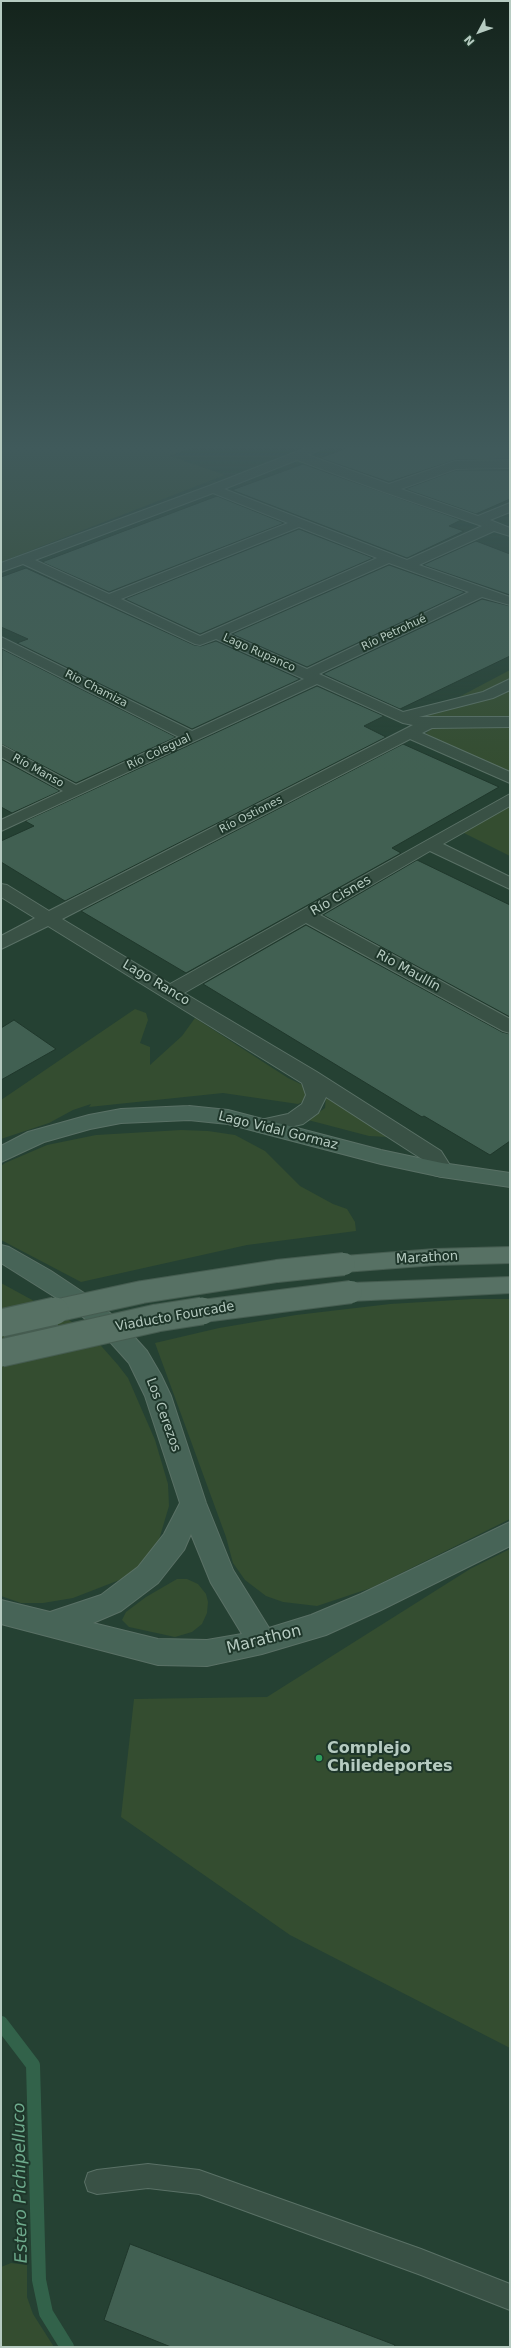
<!DOCTYPE html>
<html>
<head>
<meta charset="utf-8">
<style>
  body { margin:0 }
  #map { position:relative; width:511px; height:2348px; overflow:hidden; background:#254133; font-family:"DejaVu Sans",sans-serif }
  canvas { display:block }
  .frame { position:absolute; inset:0; border:2px solid #b6cbc1; pointer-events:none }
  .north { position:absolute; left:459px; top:12px; width:40px; height:40px; -webkit-text-stroke:3px #1e362a; paint-order:stroke; rotate:229deg; font-size:11px; font-weight:700; line-height:16px; text-align:center; color:#b6cbc1 }
  .north::after { content:''; display:block; margin:auto; width:14px; height:18px; background:#b6cbc1; clip-path:polygon(50% 0,100% 100%,50% 72%,0 100%) }
</style>
</head>
<body>
<div id="map">
<canvas width="511" height="2348"></canvas>
<div class="frame"></div>
<div class="north">N</div>
</div>
<script>
const context = document.querySelector('canvas').getContext('2d');
context.lineJoin = 'round';
function paint(path, color) { context.fillStyle = color; context.fill(path, 'evenodd'); }
const poly = rows => new Path2D(rows.map(r => 'M' + r).join(''));
function trace(path, color, width, dash) { context.strokeStyle = color; context.lineWidth = width; context.lineCap = dash ? 'butt' : 'round'; context.setLineDash(dash || []); context.stroke(path); }
function label(font, color, halo, rows, align = 'center') {
  context.font = font + ' "DejaVu Sans",sans-serif'; context.lineWidth = 4; context.setLineDash([]); context.textBaseline = 'middle'; context.strokeStyle = halo; context.fillStyle = color; for (const [text, x, y, turn = 0] of rows) {
    context.save(); context.translate(x, y); context.rotate((+turn || 0) * Math.PI / 180); context.textAlign = isNaN(turn) ? turn : align; if (halo) context.strokeText(text, 0, 0); context.fillText(text, 0, 0); context.restore();
  }
}
const green = poly([
  [1,444,201,444,170,456,225,475,1,562],
  [510,670,510,718,428,717,423,716],
  [510,725,510,775,427,736,426,733,435,726],
  [510,805,510,856,462,832],
  [135,1009,146,1013,148,1020,140,1043,150,1047,150,1065,182,1036,195,1018,288,1078,307,1087,310,1091,305,1101,298,1104,223,1093,89,1107,91,1104,73,1110,49,1123,1,1139,1,1100],
  [326,1096,388,1137,369,1136,308,1120,325,1108],
  [181,1130,208,1131,235,1135,265,1151,300,1186,333,1204,347,1209,355,1222,356,1231,247,1245,81,1282,1,1240,1,1166,5,1163,47,1145,96,1135],
  [1,1283,69,1320,95,1339,118,1365,128,1378,155,1440,168,1484,169,1506,158,1543,140,1565,122,1579,73,1598,43,1603,21,1603,1,1596],
  [473,1299,510,1299,510,1519,371,1588,317,1606,283,1602,266,1596,245,1580,233,1563,226,1537,155,1343,219,1328,296,1315,390,1304],
  [510,1549,510,2048,290,1935,121,1817,134,1699,267,1697,470,1569],
  [177,1579,187,1579,198,1584,206,1594,208,1602,207,1613,202,1624,192,1632,175,1637,129,1627,122,1620,126,1612,146,1597],
  [11,2263,27,2265,27,2297,33,2314,54,2347,1,2347,1,2267]
]);
const stream = poly([
  [1,2023,33,2065,39,2280,46,2313,67,2347]
]);
const building = poly([
  [359,444,393,444,401,447,506,444,510,459,455,460,389,482,320,458,359,444],
  [303,464,461,520,449,526,464,531,407,558,232,490,303,464],
  [456,470,510,470,510,499,476,514,405,489,456,470],
  [217,496,284,523,109,592,42,562,217,496],
  [299,529,373,558,200,634,125,599,299,529],
  [476,541,510,554,510,595,423,565,476,541],
  [389,565,465,592,307,667,232,634,389,565],
  [26,568,194,645,201,646,216,641,300,679,192,729,17,643,28,639,1,627,1,577,26,568],
  [482,599,510,606,510,656,400,709,323,674,482,599],
  [2,649,176,737,76,783,1,744,2,649],
  [317,686,384,716,364,726,386,737,65,901,1,862,1,841,34,826,25,821,317,686],
  [403,744,499,787,392,848,401,853,186,973,81,911,403,744],
  [1,759,60,791,12,813,1,807,1,759],
  [417,860,510,905,510,1017,323,915,417,860],
  [306,925,502,1032,510,1034,510,1141,490,1155,424,1116,422,1117,203,984,306,925],
  [14,1020,56,1049,1,1080,1,1028,14,1020],
  [130,2244,395,2345,394,2347,171,2347,104,2320,130,2244]
]);
const lane = poly([
  [148,2164,199,2170,421,2249,510,2284,510,2310,421,2275,199,2194,148,2188,97,2194,88,2191,85,2182,88,2173,97,2170,148,2164]
]);
const street = poly([
  [316,444,332,444,308,455,389,484,455,461,510,460,510,468,456,469,401,489,478,516,510,503,510,512,490,520,510,528,510,536,494,531,419,565,510,597,510,605,482,597,319,674,403,712,483,692,510,679,510,690,493,698,419,717,510,717,510,727,432,728,422,733,510,772,510,783,410,739,62,919,170,984,510,794,510,806,443,844,510,877,510,889,430,851,320,915,510,1019,510,1033,503,1031,306,923,184,993,317,1072,441,1151,453,1170,450,1175,442,1177,434,1175,425,1161,326,1097,318,1113,303,1124,264,1133,256,1131,253,1126,256,1121,288,1114,302,1104,306,1095,302,1083,48,926,1,949,1,936,35,918,1,897,1,884,7,885,49,911,413,725,403,723,317,684,1,831,1,820,63,791,1,757,1,745,76,785,179,737,1,647,1,637,192,731,304,679,216,639,200,645,195,644,23,564,1,572,1,563,209,486,316,444],
  [297,460,384,492,482,526,407,560,224,489,297,460],
  [213,493,288,523,109,594,35,560,213,493],
  [299,527,377,558,200,636,121,599,299,527],
  [389,563,469,592,307,669,228,634,389,563]
]);
const secondary = poly([
  [189,1106,228,1110,381,1150,442,1163,510,1173,510,1187,442,1177,381,1164,228,1124,189,1120,121,1123,90,1129,44,1142,1,1162,1,1146,28,1132,89,1115,121,1109,189,1106],
  [1,1245,9,1247,51,1271,87,1295,120,1321,147,1351,161,1375,171,1396,206,1503,233,1570,269,1628,311,1615,361,1594,510,1522,510,1546,381,1610,326,1635,262,1654,207,1666,158,1665,1,1624,1,1600,50,1612,101,1595,138,1567,164,1534,180,1503,145,1396,129,1363,102,1333,71,1307,1,1263,1,1245],
  [191,1534,211,1583,242,1634,207,1640,158,1639,93,1623,121,1611,158,1583,184,1550,191,1534]
]);
const primary = poly([
  [510,1247,510,1263,435,1265,344,1272,336,1270,332,1264,336,1258,344,1256,435,1249,510,1247],
  [510,1277,510,1293,351,1301,343,1298,339,1292,343,1286,351,1283,510,1277]
]);
const primaryBridgeFar1 = poly([
  [50,1312,142,1292,277,1271,344,1264],
  [195,1312,351,1292]
]);
const primaryBridge = poly([
  [1,1323,55,1311],
  [1,1353,157,1318,202,1311]
]);
const markers = [
  [319,1758,4,"#2e9e5b"]
];
const farStreetnames = [
  ["Río Petrohué",394,633,-25],
  ["Lago Rupanco",259,653,24],
  ["Rio Chamiza",96,689,27],
  ["Río Colegual",159,752,-25],
  ["Río Manso",38,771,29],
  ["Río Ostiones",251,815,-27]
];
const streetNames = [
  ["Río Cisnes",341,896,-30],
  ["Rio Maullín",408,971,29],
  ["Lago Ranco",156,983,31],
  ["Lago Vidal Gormaz",278,1131,14],
  ["Marathon",427,1258,-3],
  ["Viaducto Fourcade",175,1317,-10],
  ["Los Cerezos",163,1415,70]
];
const nearStreetnames = [
  ["Marathon",264,1640,-14]
];
const nearPoinames = [
  ["Complejo",327,1749],
  ["Chiledeportes",327,1767]
];
const nearWaternames = [
  ["Estero Pichipelluco",21,2183,-91]
];
paint(green, '#344d30');
trace(stream, '#32624a', 14);
paint(building, '#416052');
trace(building, '#20382c', 1);
trace(lane, '#5a7166', 2);
trace(street, '#5a7166', 2);
trace(secondary, '#5a7166', 2);
trace(primary, '#465d51', 2);
paint(lane, '#395145');
paint(street, '#395145');
paint(secondary, '#476457');
paint(primary, '#577164');
trace(primaryBridgeFar1, '#465d51', 24, []);
trace(primaryBridge, '#465d51', 29, []);
trace(primaryBridgeFar1, '#577164', 22);
trace(primaryBridge, '#577164', 27);
const sky = context.createLinearGradient(0, 0, 0, 772);
sky.addColorStop(0, '#14241c');
sky.addColorStop(0.58, '#405a5b');
sky.addColorStop(1, '#405a5b00');
context.fillStyle = sky;
context.fillRect(0, 0, 511, 772);
for (const [x, y, r, color] of markers) { const dot = new Path2D(); dot.arc(x, y, r, 0, 2 * Math.PI); context.fillStyle = color; context.fill(dot); trace(dot, '#1e362a', 1.5); }
label('11px', '#b6cbc1', '#1e362a', farStreetnames);
label('13px', '#b6cbc1', '#1e362a', streetNames);
label('16px', '#b6cbc1', '#1e362a', nearStreetnames);
label('bold 16px', '#b6cbc1', '#1e362a', nearPoinames, 'left');
label('italic 17px', '#6eab8d', '#1e362a', nearWaternames);
</script>
</body>
</html>
